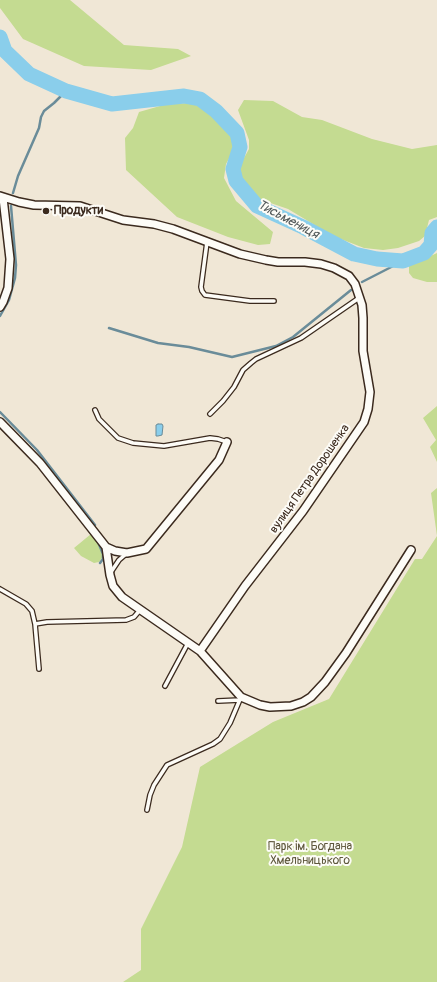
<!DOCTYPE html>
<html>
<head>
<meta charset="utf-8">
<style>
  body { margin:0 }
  canvas { display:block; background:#f0e7d6 }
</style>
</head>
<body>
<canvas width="437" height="982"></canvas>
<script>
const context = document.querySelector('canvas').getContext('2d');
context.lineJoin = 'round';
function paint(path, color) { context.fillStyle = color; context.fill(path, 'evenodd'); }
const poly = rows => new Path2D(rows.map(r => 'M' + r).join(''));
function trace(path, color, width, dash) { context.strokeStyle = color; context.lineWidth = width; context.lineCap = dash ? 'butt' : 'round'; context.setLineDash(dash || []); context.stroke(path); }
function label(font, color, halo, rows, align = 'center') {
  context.font = font + ' Pangolin,sans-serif'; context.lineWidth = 4; context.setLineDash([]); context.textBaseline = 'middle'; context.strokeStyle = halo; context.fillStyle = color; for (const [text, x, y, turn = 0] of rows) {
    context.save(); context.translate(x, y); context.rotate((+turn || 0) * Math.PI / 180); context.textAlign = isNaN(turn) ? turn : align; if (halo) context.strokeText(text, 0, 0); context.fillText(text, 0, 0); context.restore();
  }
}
const green = poly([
  [0,0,70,0,124,45,178,49,191,56,151,70,84,66,23,39,0,8],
  [244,100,273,101,302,117,322,120,372,139,412,149,437,145,437,217,429,220,425,236,419,241,398,248,383,250,364,248,333,236,288,209,259,199,245,185,239,177,238,171,240,165,249,149,249,140,238,110],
  [190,103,199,106,214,118,233,138,234,149,226,164,224,178,236,201,273,232,270,244,258,245,228,237,177,217,126,170,125,138,133,128,139,112,167,104],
  [437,253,437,282,427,282,413,278,409,273,409,266],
  [437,406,437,462,430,447,436,440,423,418],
  [437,488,437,536,431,493],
  [91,534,100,547,102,554,102,558,99,562,94,563,81,556,74,548],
  [437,536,437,982,123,982,141,970,141,929,182,847,200,767,273,722,329,699,415,559,422,559]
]);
const water = poly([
  [158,424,162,424,163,426,162,435,158,436,156,436,156,425,158,424]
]);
const stream = poly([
  [13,193,18,176,39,128,41,117,44,111,54,103,66,91],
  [362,282,403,261],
  [0,316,9,300,15,278,16,265,11,206],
  [109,328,158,343,189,347,232,357,276,346,293,337,351,290],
  [0,412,37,450,95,525],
  [98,542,103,554,103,559,100,563]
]);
const river = poly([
  [0,37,5,51,29,74,66,91,112,104,184,96,200,99,216,111,237,133,240,147,233,169,236,181,257,206,303,227,354,254,377,259,403,261,424,253,431,245,432,233,437,227]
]);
const lane = poly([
  [207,242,201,287,202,291,205,295,250,301,274,301],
  [95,410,99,419,118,438,133,443,164,446,210,438,218,439,227,442],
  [210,414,223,401,234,387,243,370,251,363,256,359,301,338,359,298],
  [111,572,119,560,126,554],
  [0,589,26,604,32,611,35,624,39,669],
  [35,624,47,622,126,620,134,617,140,610],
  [165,686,188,643],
  [218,701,240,700],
  [147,810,150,795,154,785,167,765,213,744,220,739,230,723,241,697]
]);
const street = poly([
  [0,196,19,202,34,205,80,206,123,220,154,224,173,229,240,254,266,260,278,262,305,262,321,264,334,268,349,276,355,284,362,305,363,318,363,351,370,392,368,409,364,422,303,511,245,586,200,651],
  [0,307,3,302,8,288,10,259,3,198],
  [0,422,40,463,106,547,110,575,113,586,122,597,200,651,241,697,260,705,270,707,291,706,303,702,311,697,325,682,346,653,411,550],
  [106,547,115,551,127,553,146,549,219,460,227,442]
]);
const markers = [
  [46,211,4,"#3b2a1e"]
];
const poiNames = [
  ["Продукти",54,211]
];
const streetNames = [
  ["вулиця Петра Дорошенка",310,479,-55]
];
const parkNames = [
  ["Парк ім. Богдана",310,847],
  ["Хмельницького",310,861]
];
const waterNames = [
  ["Тисьмениця",288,220,28]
];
paint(green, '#c4db91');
paint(water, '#8aceeb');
trace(water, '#6a8c99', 1);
trace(stream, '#6a8c99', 2.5);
trace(river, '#8aceeb', 15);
trace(lane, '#3b2a1e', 6);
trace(street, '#3b2a1e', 10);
trace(lane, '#fdfcf7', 3.5);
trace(street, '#fdfcf7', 7);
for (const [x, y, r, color] of markers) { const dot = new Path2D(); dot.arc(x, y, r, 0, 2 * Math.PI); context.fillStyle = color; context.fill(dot); trace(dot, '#fdfcf7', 1.5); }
label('bold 12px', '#3b2a1e', '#fdfcf7', poiNames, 'left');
label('12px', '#3b2a1e', '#fdfcf7', streetNames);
label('12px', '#5d563b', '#fdfcf7', parkNames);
label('italic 13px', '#535b5c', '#fdfcf7', waterNames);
</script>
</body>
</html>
